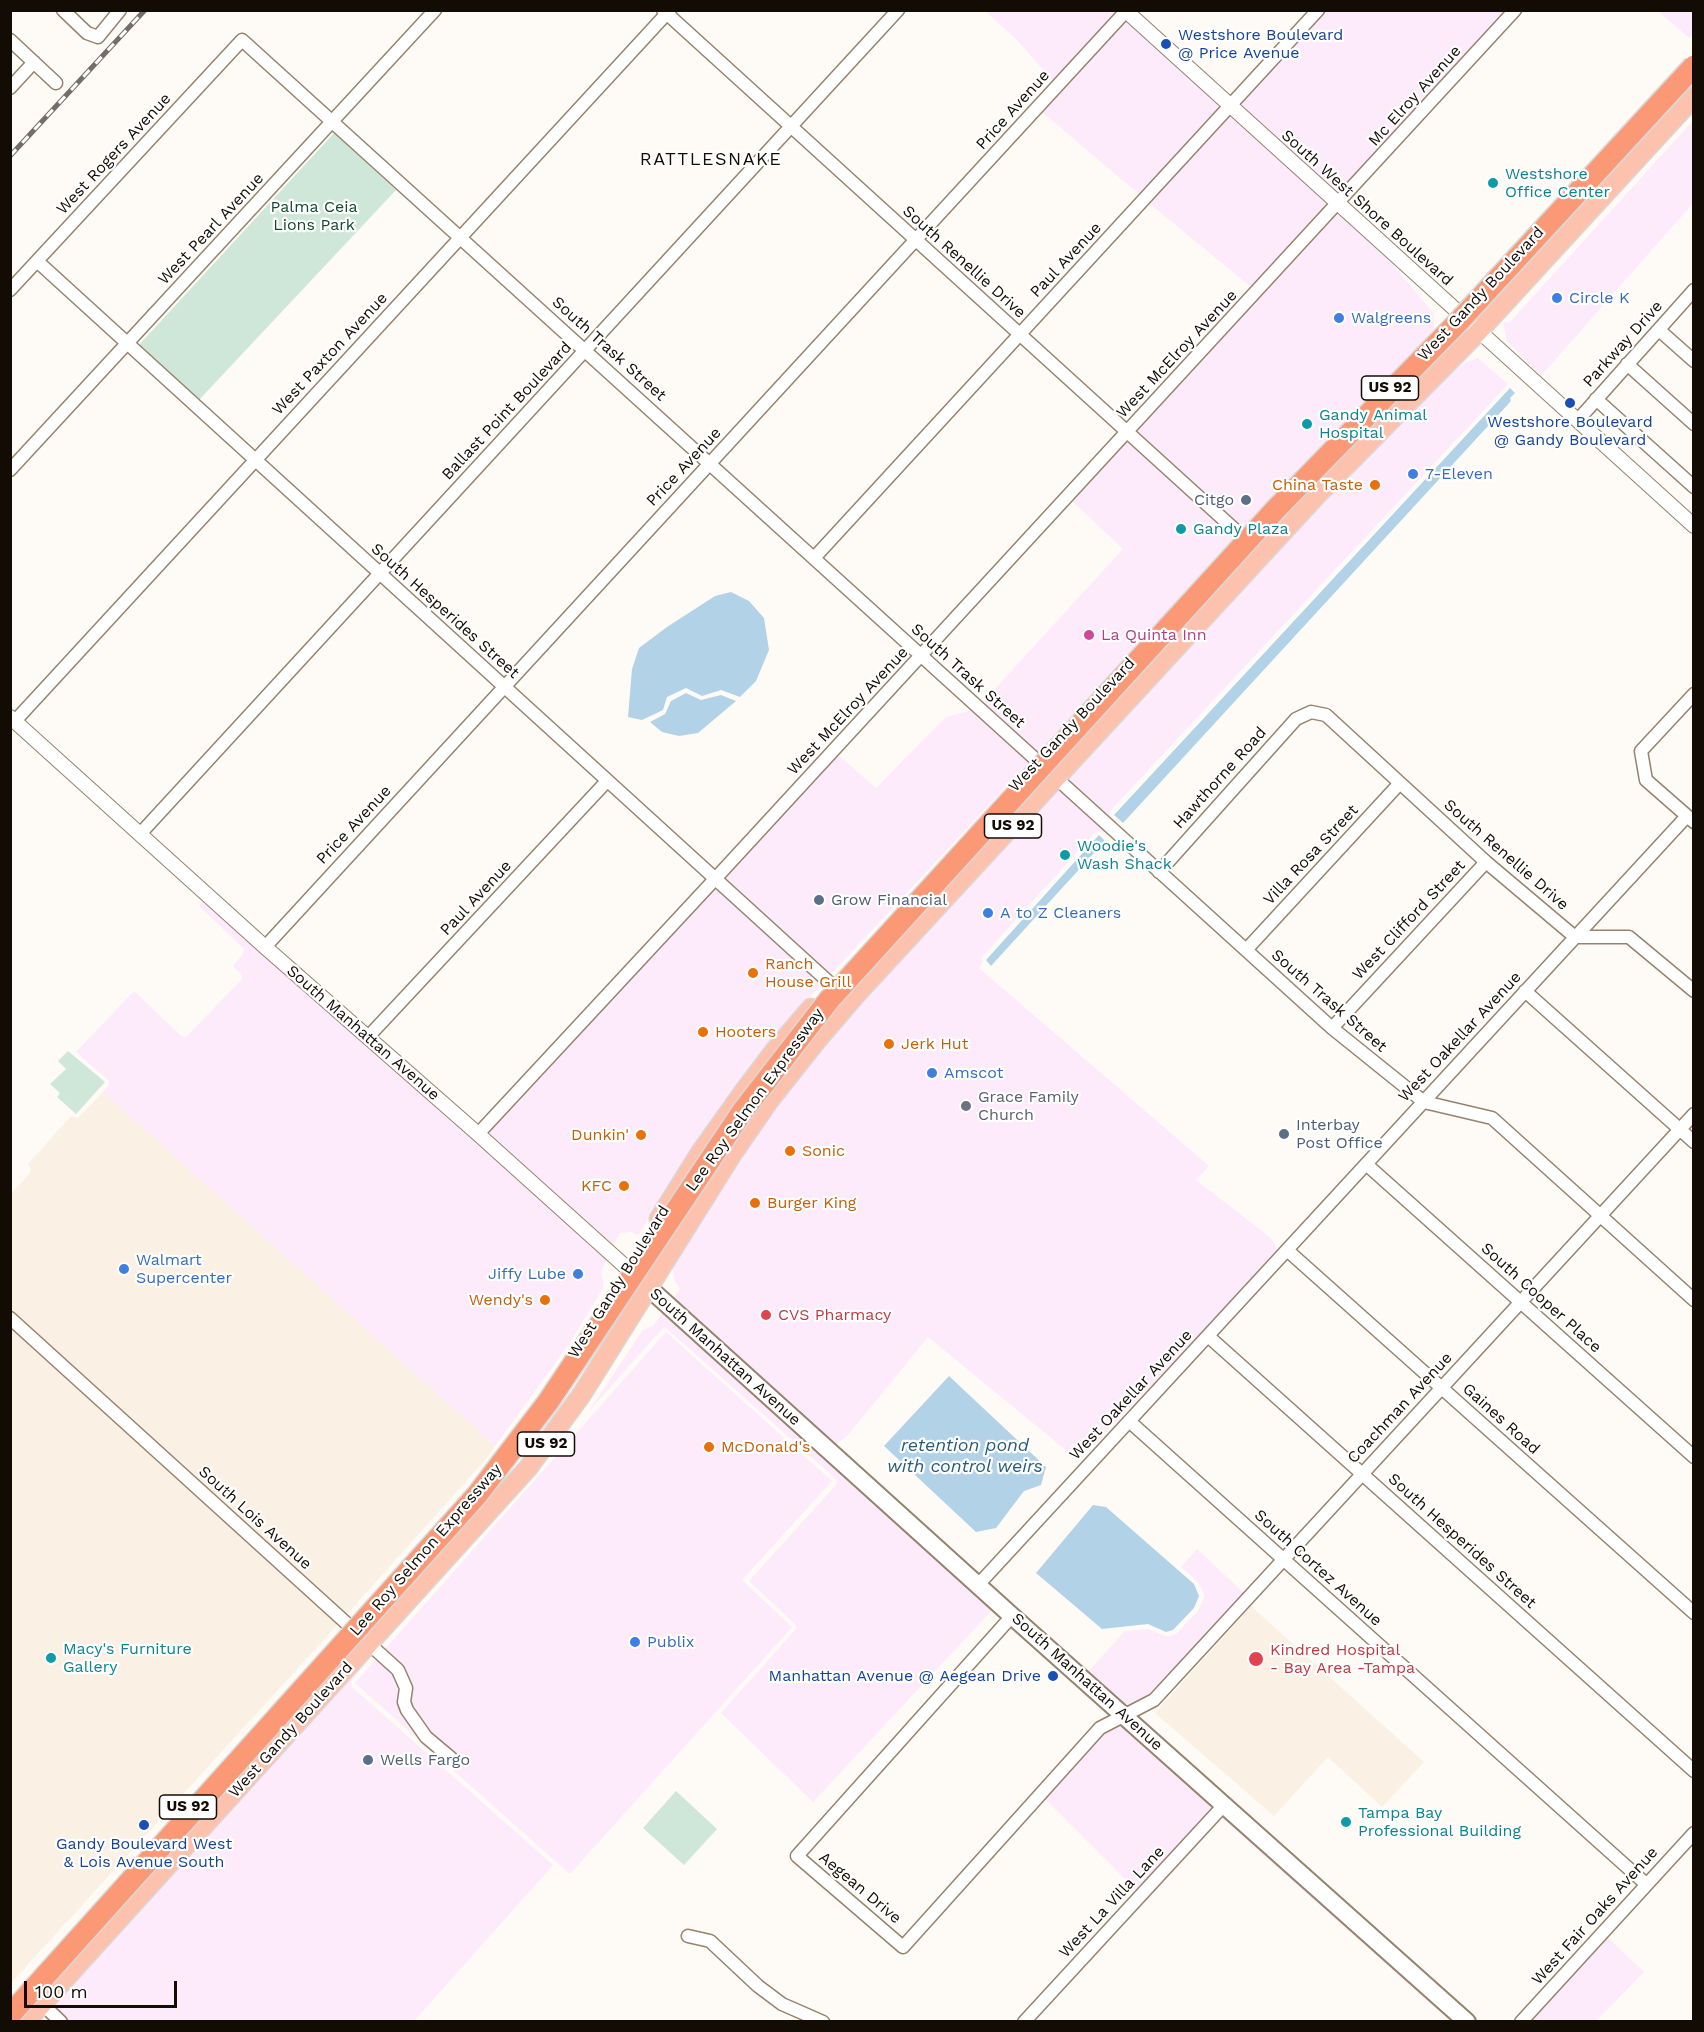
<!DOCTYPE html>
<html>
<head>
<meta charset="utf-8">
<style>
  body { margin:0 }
  #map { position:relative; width:1704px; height:2032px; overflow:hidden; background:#fefaf5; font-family:"Work Sans",sans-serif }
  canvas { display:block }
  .frame { position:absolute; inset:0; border:12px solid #130c05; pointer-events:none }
  .scale { position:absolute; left:24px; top:1981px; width:153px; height:27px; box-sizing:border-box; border:3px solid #130c05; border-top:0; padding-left:8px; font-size:18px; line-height:21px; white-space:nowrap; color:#130c05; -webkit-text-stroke:4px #fff; paint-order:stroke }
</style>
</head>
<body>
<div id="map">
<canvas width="1704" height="2032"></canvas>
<div class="frame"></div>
<div class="scale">100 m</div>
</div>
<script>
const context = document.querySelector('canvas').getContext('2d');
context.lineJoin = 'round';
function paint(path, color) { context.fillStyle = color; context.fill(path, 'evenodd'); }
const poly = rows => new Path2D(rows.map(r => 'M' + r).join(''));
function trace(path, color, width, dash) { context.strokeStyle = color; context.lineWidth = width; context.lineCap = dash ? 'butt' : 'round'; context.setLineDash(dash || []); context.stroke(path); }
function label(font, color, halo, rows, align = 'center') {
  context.font = font + ' "Work Sans",sans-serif'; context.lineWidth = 4.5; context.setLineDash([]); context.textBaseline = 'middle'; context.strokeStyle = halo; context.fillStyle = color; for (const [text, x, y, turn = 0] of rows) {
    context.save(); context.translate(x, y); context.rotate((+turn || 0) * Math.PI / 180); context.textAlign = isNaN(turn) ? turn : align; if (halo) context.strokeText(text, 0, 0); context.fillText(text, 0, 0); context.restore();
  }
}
const commercial = poly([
  [1117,10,1118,11,1054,82,1018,41,985,11],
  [1326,11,1507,11,1337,196,1238,106],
  [1658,11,1693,11,1693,34,1689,38],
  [1127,20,1222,106,1140,195,1042,112],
  [1231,114,1330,204,1252,288,1149,203],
  [1691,123,1694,125,1693,203,1541,376,1507,341,1503,322,1510,322],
  [1339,212,1382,252,1434,314,1434,329,1402,368,1243,531,1135,433],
  [1478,358,1508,384,1110,811,1109,815,1115,821,1113,823,1065,778,1373,448,1395,432,1452,372,1465,363],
  [1128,441,1236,538,1037,753,982,703,1123,549,1072,501],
  [973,710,1030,761,829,976,723,879,838,755,876,788,946,717],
  [1058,786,1106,830,1103,833,1099,831,1095,832,982,957,982,963,979,968,1209,1166,1196,1180,1271,1238,1278,1251,1187,1349,1078,1460,928,1337,848,1435,833,1447,671,1302,680,1289,675,1281,672,1267,768,1117,840,1026],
  [716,887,822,984,799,1008,738,1085,671,1181,638,1236,632,1232,620,1233,612,1247,486,1134],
  [205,900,454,1124,464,1129,608,1257,601,1272,604,1286,597,1298,569,1344,495,1446,103,1092,108,1086,109,1081,76,1052,134,991,181,1036,186,1037,242,979,241,974,233,966,243,954,244,949,199,906],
  [665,1310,990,1602,992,1610,813,1802,721,1713,797,1628,795,1624,749,1581,836,1485,837,1480,666,1328,662,1329,589,1411,643,1330,653,1326],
  [666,1332,832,1481,742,1580,792,1627,570,1874,355,1683],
  [1197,1549,1244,1593,1150,1696,1124,1709,1086,1674,1125,1631,1148,1629,1168,1637,1176,1634,1198,1611,1204,1598,1204,1594,1197,1581,1181,1567],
  [371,1654,373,1655,351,1681,352,1687,553,1865,414,2021,69,2022,51,2005],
  [1124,1722,1216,1805,1137,1891,1044,1798,1104,1732],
  [1225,1813,1459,2021,1450,2021,1222,1818,1147,1900,1146,1899],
  [1606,1936,1644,1972,1596,2021,1529,2022]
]);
const built = poly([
  [103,1092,495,1446,486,1459,346,1615,11,1311,10,1195,30,1173,31,1169,28,1164,71,1116,78,1118],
  [10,1325,339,1623,11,1983,10,1983],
  [1251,1606,1424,1762,1382,1807,1328,1757,1274,1816,1155,1713]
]);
const green = poly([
  [334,133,396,190,198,401,138,346],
  [68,1051,105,1082,76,1114,57,1097,60,1093,50,1084,66,1069,58,1061],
  [676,1791,717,1829,684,1865,643,1828]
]);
const water = poly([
  [1510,388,1515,393,1510,398,1511,401,1123,823,1114,815],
  [731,592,749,601,764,618,769,650,756,681,740,697,721,690,702,696,686,688,667,697,663,710,642,720,628,717,632,669,639,648,667,627,715,596],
  [686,693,701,700,721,695,736,701,698,733,679,736,662,732,650,722,665,714,671,701],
  [1099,835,1105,841,991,966,986,960],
  [949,1376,1046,1467,1041,1485,1024,1491,996,1528,976,1532,884,1446],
  [1093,1505,1106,1507,1194,1584,1199,1596,1194,1608,1173,1630,1166,1632,1148,1624,1102,1629,1036,1573]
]);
const minor = poly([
  [63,10,87,33,98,37,120,10],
  [663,10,1244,538],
  [10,40,56,83],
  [10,88,34,62],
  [37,261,832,985],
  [10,290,242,40,1332,1028,1424,1102,1492,1118,1694,1300],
  [1659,330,1694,361],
  [1627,364,1694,424],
  [1596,399,1694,487],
  [1578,420,1694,290],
  [10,470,435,10],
  [814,558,1318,10],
  [1694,694,1641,751,1646,780,1694,822],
  [15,721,670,10],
  [140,834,898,10],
  [1159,872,1296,719,1311,712,1326,715,1486,862,1575,937,1629,937,1694,991],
  [265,947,1127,10],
  [1246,950,1400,783],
  [1525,991,1694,1142],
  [1332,1028,1486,862],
  [368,1037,607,781],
  [478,1134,715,879,1515,10],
  [1366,1164,1694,1457],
  [1287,1250,1694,1613],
  [10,1318,398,1670,406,1688,404,1702,407,1710,426,1737,451,1758],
  [1208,1336,1694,1771],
  [1129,1421,1646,1884],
  [978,1585,1687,816],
  [1012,1616,797,1856,903,1947,1100,1728,1154,1700,1694,1114],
  [688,1936,710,1941,758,1986,782,2004,823,2022],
  [38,2000,61,2022],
  [1024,2022,1224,1805],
  [1521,2022,1694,1833]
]);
const tertiary = poly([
  [1125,10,1694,526],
  [10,717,265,947,478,1134,628,1269]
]);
const secondary = poly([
  [639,1279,1012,1616,1467,2022]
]);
const primary = poly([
  [659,1219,700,1153,744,1091,775,1050,811,1008],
  [26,2022,528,1468,582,1394,733,1153,769,1101,814,1044,855,996,1319,493,1479,331,1694,97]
]);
const rail = poly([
  [10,156,145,10]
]);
const motorwayBridge = poly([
  [10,2015,477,1495,548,1402,742,1112,829,1000,1276,509,1461,319,1694,66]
]);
const markers = [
  [1166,44,6,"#1a4fb4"],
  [1493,183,6,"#0f9aa8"],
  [1557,298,6,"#3f7fe0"],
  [1339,318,6,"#3f7fe0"],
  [1570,403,6,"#1a4fb4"],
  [1307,424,6,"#0f9aa8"],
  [1413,474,6,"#3f7fe0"],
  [1375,485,6,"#e8710a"],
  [1246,500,6,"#5c6f8a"],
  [1181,529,6,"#0f9aa8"],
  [1089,635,6,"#d1479c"],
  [1065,855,6,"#0f9aa8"],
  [819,900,6,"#5c6f8a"],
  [988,913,6,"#3f7fe0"],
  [753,973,6,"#e8710a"],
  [703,1032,6,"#e8710a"],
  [889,1044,6,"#e8710a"],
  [932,1073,6,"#3f7fe0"],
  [966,1106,6,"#6b7280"],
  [1284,1134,6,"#5c6f8a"],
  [641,1135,6,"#e8710a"],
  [790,1151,6,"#e8710a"],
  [624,1186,6,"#e8710a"],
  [755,1203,6,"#e8710a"],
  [124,1269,6,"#3f7fe0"],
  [578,1274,6,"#3f7fe0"],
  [545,1300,6,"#e8710a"],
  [766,1315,6,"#e0444e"],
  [709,1447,6,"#e8710a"],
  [635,1642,6,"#3f7fe0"],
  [51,1658,6,"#0f9aa8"],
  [1256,1659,8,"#e0444e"],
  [1053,1676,6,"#1a4fb4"],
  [368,1760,6,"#5c6f8a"],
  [1346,1822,6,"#0f9aa8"],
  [144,1825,6,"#1a4fb4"]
];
const shields = [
  [1390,388,57],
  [1013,826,57],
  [546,1444,57],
  [188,1807,57]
];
const shieldNames = [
  ["US 92",1390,388],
  ["US 92",1013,826],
  ["US 92",546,1444],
  ["US 92",188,1807]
];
const transitNames = [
  ["Westshore Boulevard",1178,35,"left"],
  ["@ Price Avenue",1178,53,"left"],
  ["Westshore Boulevard",1570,422],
  ["@ Gandy Boulevard",1570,440],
  ["Manhattan Avenue @ Aegean Drive",1041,1676,"right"],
  ["Gandy Boulevard West",144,1844],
  ["& Lois Avenue South",144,1862]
];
const streetNames = [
  ["Mc Elroy Avenue",1415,96,-48],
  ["Price Avenue",1013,110,-48],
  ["West Rogers Avenue",114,154,-47],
  ["South West Shore Boulevard",1367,208,42],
  ["West Pearl Avenue",211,229,-47],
  ["Paul Avenue",1066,260,-47],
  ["South Renellie Drive",964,262,42],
  ["West Gandy Boulevard",1481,294,-47],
  ["Parkway Drive",1623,344,-48],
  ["South Trask Street",609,349,42],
  ["West Paxton Avenue",330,354,-47],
  ["West McElroy Avenue",1177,354,-47],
  ["Ballast Point Boulevard",507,411,-47],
  ["Price Avenue",684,467,-47],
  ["South Hesperides Street",445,611,42],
  ["South Trask Street",968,676,42],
  ["West McElroy Avenue",848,711,-47],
  ["West Gandy Boulevard",1072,725,-47],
  ["Hawthorne Road",1220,778,-48],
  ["Price Avenue",354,825,-47],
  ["Villa Rosa Street",1311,855,-47],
  ["South Renellie Drive",1506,855,41],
  ["Paul Avenue",476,898,-47],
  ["West Clifford Street",1409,920,-47],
  ["South Trask Street",1329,1001,41],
  ["South Manhattan Avenue",363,1033,41],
  ["West Oakellar Avenue",1460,1037,-47],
  ["Lee Roy Selmon Expressway",755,1100,-54],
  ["West Gandy Boulevard",619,1282,-58],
  ["South Cooper Place",1541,1298,42],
  ["South Manhattan Avenue",725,1357,42],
  ["West Oakellar Avenue",1131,1395,-47],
  ["Coachman Avenue",1400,1408,-47],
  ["Gaines Road",1501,1419,42],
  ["South Lois Avenue",255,1518,42],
  ["South Hesperides Street",1462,1541,42],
  ["Lee Roy Selmon Expressway",426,1550,-49],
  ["South Cortez Avenue",1318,1568,42],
  ["South Manhattan Avenue",1087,1682,42],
  ["West Gandy Boulevard",291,1730,-48],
  ["Aegean Drive",860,1888,40],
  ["West La Villa Lane",1112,1902,-47],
  ["West Fair Oaks Avenue",1595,1916,-48]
];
const cultureNames = [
  ["Westshore",1505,174],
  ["Office Center",1505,192],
  ["Gandy Animal",1319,415],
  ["Hospital",1319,433],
  ["Gandy Plaza",1193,529],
  ["Woodie's",1077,846],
  ["Wash Shack",1077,864],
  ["Macy's Furniture",63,1649],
  ["Gallery",63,1667],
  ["Tampa Bay",1358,1813],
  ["Professional Building",1358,1831]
];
const parkNames = [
  ["Palma Ceia",314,207],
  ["Lions Park",314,225]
];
const shopNames = [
  ["Circle K",1569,298],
  ["Walgreens",1351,318],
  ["7-Eleven",1425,474],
  ["A to Z Cleaners",1000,913],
  ["Amscot",944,1073],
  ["Walmart",136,1260],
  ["Supercenter",136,1278],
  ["Jiffy Lube",566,1274,"right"],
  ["Publix",647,1642]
];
const foodNames = [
  ["China Taste",1363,485,"right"],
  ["Ranch",765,964],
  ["House Grill",765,982],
  ["Hooters",715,1032],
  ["Jerk Hut",901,1044],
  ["Dunkin'",629,1135,"right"],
  ["Sonic",802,1151],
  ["KFC",612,1186,"right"],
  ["Burger King",767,1203],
  ["Wendy's",533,1300,"right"],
  ["McDonald's",721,1447]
];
const serviceNames = [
  ["Citgo",1234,500,"right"],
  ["Grow Financial",831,900],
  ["Interbay",1296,1125],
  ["Post Office",1296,1143],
  ["Wells Fargo",380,1760]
];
const hotelNames = [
  ["La Quinta Inn",1101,635]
];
const worshipNames = [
  ["Grace Family",978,1097],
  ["Church",978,1115]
];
const healthNames = [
  ["CVS Pharmacy",778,1315],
  ["Kindred Hospital",1270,1650],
  ["- Bay Area -Tampa",1270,1668]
];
const neighbourhoodNames = [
  ["RATTLESNAKE",711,160]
];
const waterNames = [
  ["retention pond",965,1446],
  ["with control weirs",965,1467]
];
paint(commercial, '#fdeafa');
paint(built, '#fbf0e4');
paint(green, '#cee7d8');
paint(water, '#b2d3e7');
trace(minor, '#96836d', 15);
trace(tertiary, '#96836d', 16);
trace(secondary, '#96836d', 20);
trace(primary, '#d9d8d7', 21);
trace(minor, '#fff', 12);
trace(tertiary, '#fff', 14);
trace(secondary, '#fff', 16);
trace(primary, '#fdc2ad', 18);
trace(rail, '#746e68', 5);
trace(rail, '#fff', 3, [9]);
trace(motorwayBridge, '#d9d8d7', 24, []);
trace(motorwayBridge, '#fb9976', 21);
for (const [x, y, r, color] of markers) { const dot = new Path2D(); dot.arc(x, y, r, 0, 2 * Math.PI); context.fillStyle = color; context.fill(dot); trace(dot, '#fff', 2); }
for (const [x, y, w] of shields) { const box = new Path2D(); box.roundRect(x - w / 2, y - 12, w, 24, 4.5); context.fillStyle = '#fff'; context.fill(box); trace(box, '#130c05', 1.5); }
label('bold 15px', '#130c05', null, shieldNames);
label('16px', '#164399', '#fff', transitNames);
label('16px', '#130c05', '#fff', streetNames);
label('16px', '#0d838f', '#fff', cultureNames, 'left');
label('16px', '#104a30', '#fff', parkNames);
label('16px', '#366cbe', '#fff', shopNames, 'left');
label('16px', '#c56008', '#fff', foodNames, 'left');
label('16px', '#4e5e75', '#fff', serviceNames, 'left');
label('16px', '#b23c85', '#fff', hotelNames, 'left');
label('16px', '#5b616d', '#fff', worshipNames, 'left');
label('16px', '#be3a42', '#fff', healthNames, 'left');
context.letterSpacing = '1.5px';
label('18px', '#130c05', '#fff', neighbourhoodNames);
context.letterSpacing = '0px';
label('italic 18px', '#235c79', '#fff', waterNames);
</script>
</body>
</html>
